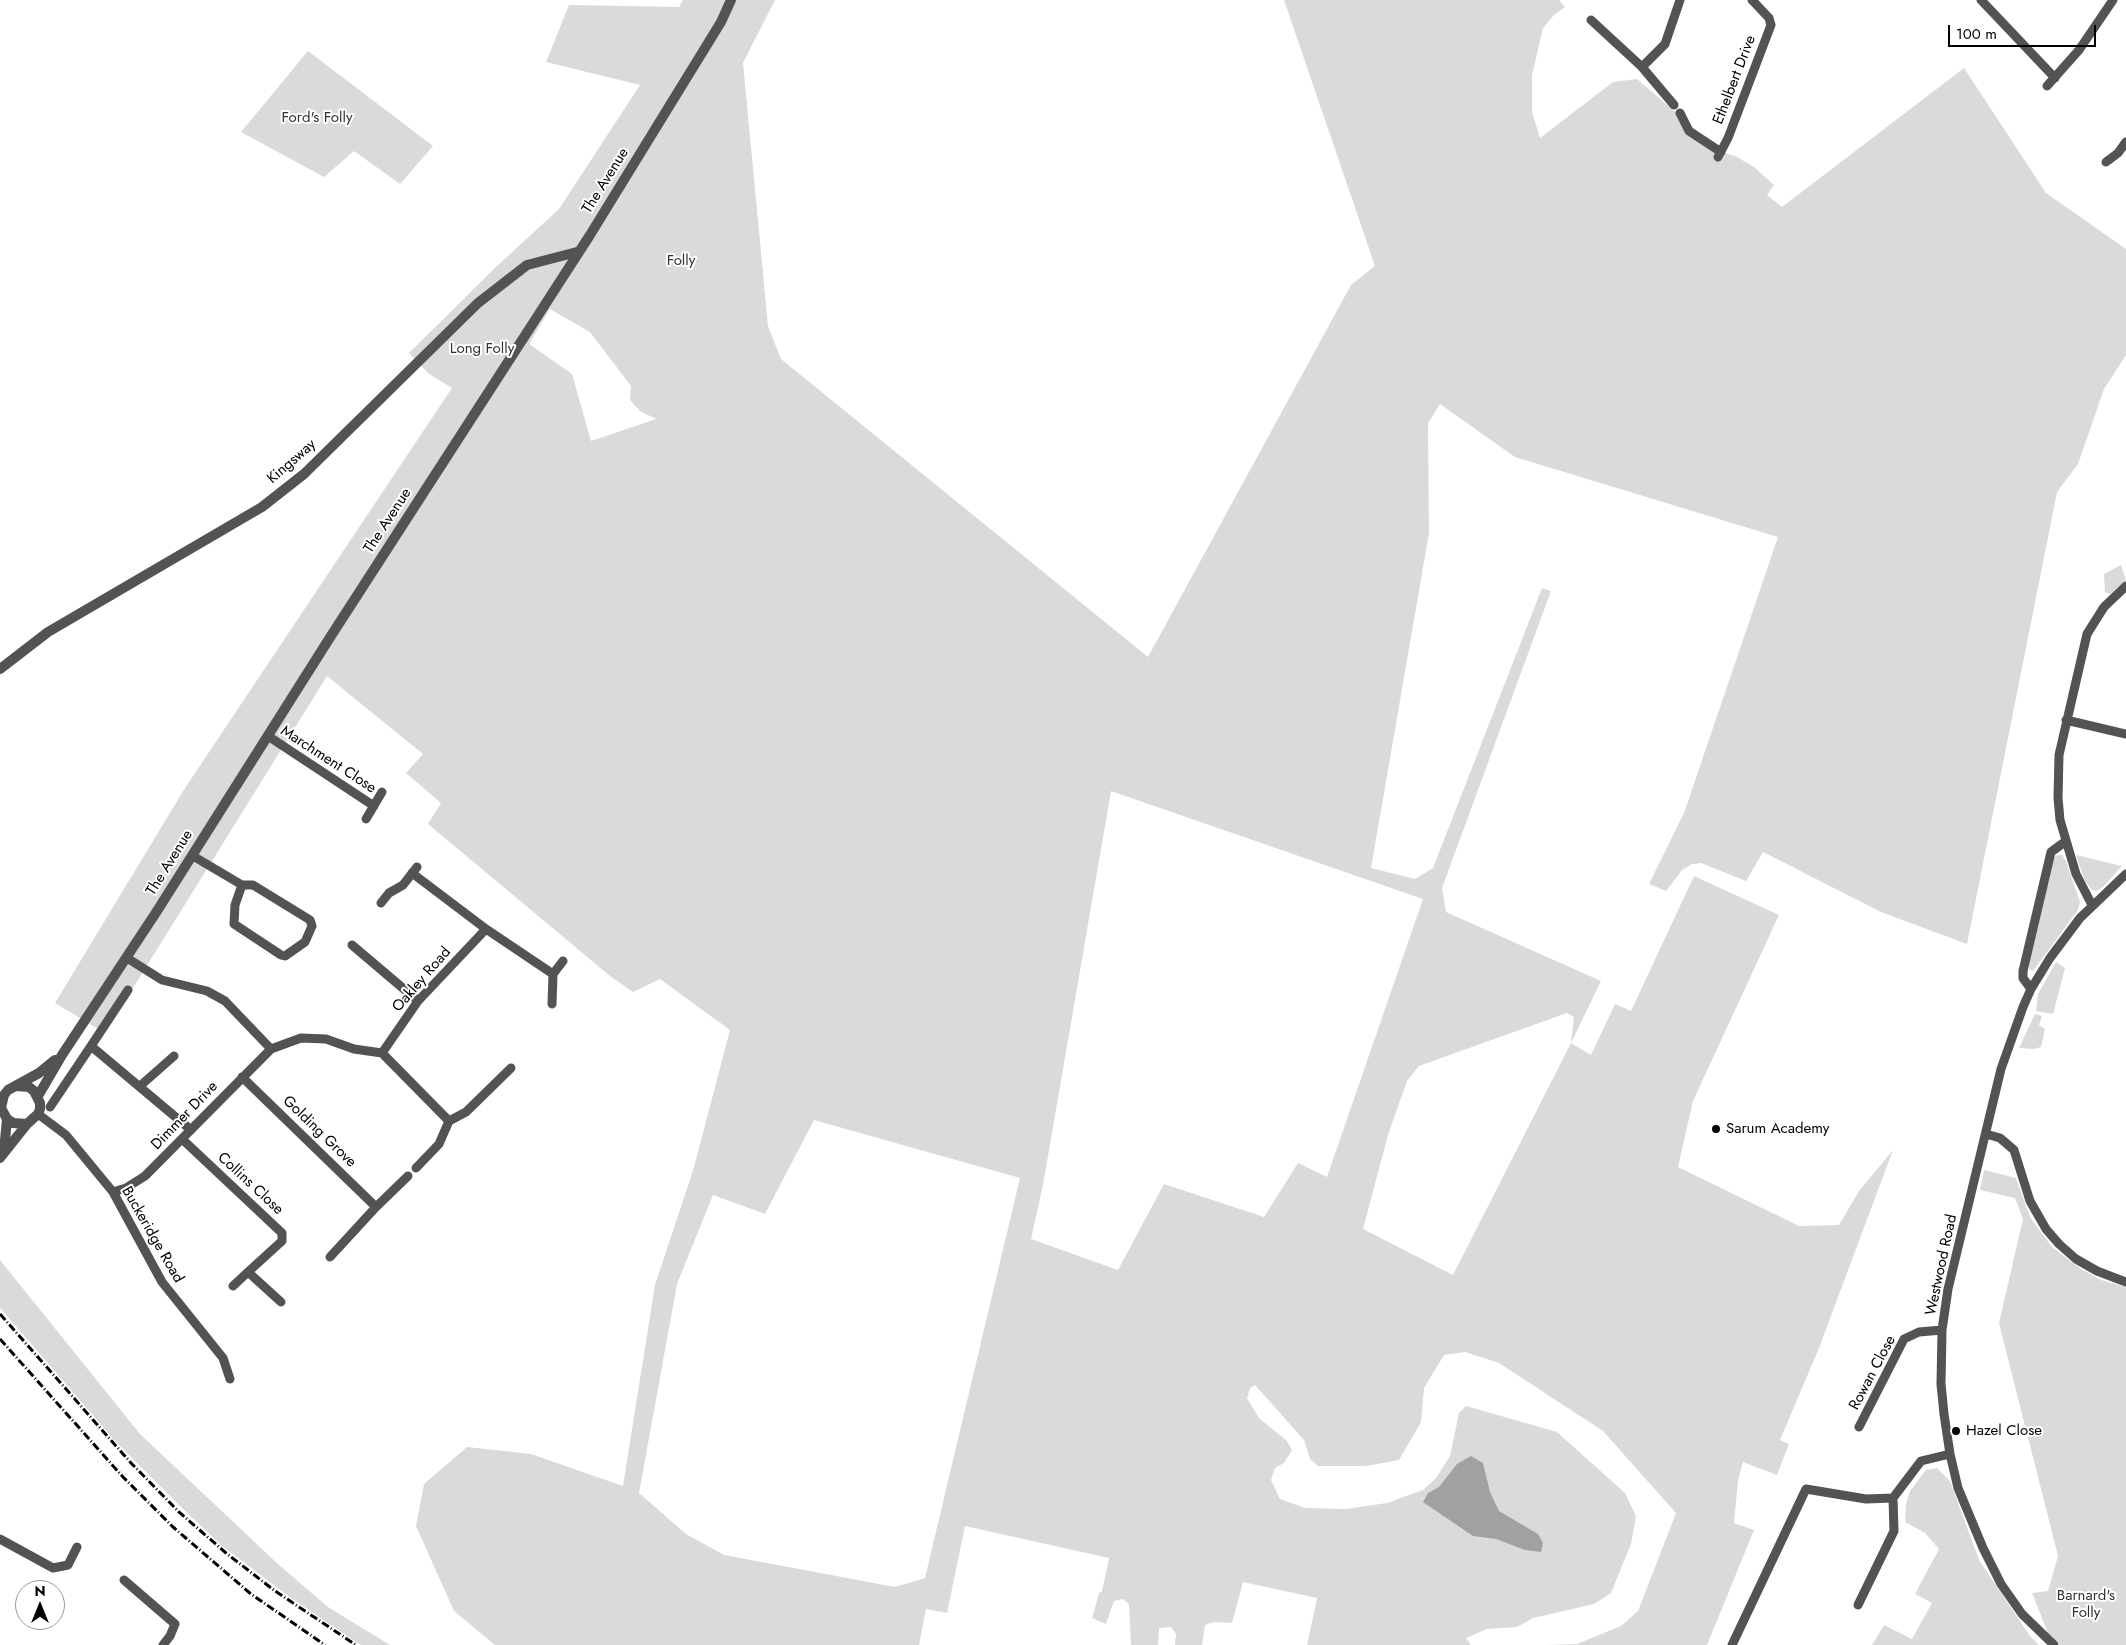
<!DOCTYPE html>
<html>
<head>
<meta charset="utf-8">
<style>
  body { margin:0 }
  #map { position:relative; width:2126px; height:1645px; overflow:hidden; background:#fff; font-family:Jost,sans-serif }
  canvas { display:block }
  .north { position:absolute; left:15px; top:1580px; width:50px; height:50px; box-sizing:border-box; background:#fff; border:1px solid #999; border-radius:50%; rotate:0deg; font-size:14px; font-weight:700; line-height:20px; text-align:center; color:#000 }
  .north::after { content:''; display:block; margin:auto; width:18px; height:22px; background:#000; clip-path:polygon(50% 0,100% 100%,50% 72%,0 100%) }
  .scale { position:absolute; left:1948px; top:25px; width:148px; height:22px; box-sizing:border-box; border:2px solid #000; border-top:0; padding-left:6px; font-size:15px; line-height:18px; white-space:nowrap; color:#000; -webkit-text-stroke:4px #fff; paint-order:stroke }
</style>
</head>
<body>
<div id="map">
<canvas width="2126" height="1645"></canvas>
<div class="north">N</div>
<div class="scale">100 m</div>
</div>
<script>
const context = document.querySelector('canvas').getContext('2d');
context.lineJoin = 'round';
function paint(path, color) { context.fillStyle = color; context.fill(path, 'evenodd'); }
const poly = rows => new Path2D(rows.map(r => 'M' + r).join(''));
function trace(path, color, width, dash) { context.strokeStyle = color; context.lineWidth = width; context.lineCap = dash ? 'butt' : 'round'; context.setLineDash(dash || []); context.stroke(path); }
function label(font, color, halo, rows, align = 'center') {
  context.font = font + ' Jost,sans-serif'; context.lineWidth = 4; context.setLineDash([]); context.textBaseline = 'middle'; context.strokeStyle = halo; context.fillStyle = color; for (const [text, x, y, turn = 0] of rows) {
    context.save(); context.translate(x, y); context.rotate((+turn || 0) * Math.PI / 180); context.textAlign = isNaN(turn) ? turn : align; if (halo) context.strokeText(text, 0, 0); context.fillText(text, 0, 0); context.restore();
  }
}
const green = poly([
  [683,0,775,0,743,63,768,326,781,359,1148,657,1351,285,1375,266,1284,0,1559,0,1565,7,1554,15,1543,28,1532,75,1532,112,1540,138,1613,82,1637,79,1695,129,1713,149,1737,157,1754,167,1774,185,1767,195,1782,207,1964,68,2046,193,2126,249,2126,355,2104,389,2078,464,2057,492,1967,944,1881,912,1763,852,1746,881,1701,863,1692,864,1682,870,1666,891,1649,884,1684,813,1778,537,1515,457,1440,404,1428,423,1429,533,1371,868,1415,879,1433,868,1542,588,1551,591,1442,888,1446,912,1601,981,1571,1043,1591,1055,1615,1004,1631,1011,1694,876,1779,915,1693,1101,1678,1167,1799,1226,1839,1225,1859,1191,1893,1150,1819,1348,1780,1440,1789,1444,1777,1475,1743,1462,1738,1480,1734,1523,1754,1530,1707,1645,1546,1645,1577,1644,1621,1626,1638,1611,1676,1513,1603,1431,1499,1363,1465,1352,1444,1355,1424,1388,1421,1422,1399,1460,1366,1466,1318,1466,1310,1459,1304,1440,1255,1385,1250,1388,1247,1398,1259,1418,1287,1441,1292,1450,1284,1463,1275,1468,1271,1480,1280,1499,1305,1508,1346,1509,1387,1503,1423,1490,1436,1478,1450,1456,1459,1413,1466,1406,1557,1432,1625,1493,1636,1516,1631,1544,1611,1593,1594,1604,1533,1618,1517,1627,1487,1629,1466,1638,1471,1645,1307,1645,1317,1598,1243,1582,1232,1623,1214,1622,1205,1625,1202,1645,1175,1645,1176,1634,1171,1627,1159,1628,1158,1645,1131,1645,1129,1604,1123,1599,1114,1601,1106,1624,1092,1618,1099,1593,1102,1591,1109,1558,965,1526,947,1613,926,1609,919,1645,495,1645,454,1611,416,1526,424,1484,467,1447,531,1454,623,1486,655,1285,694,1167,730,1030,660,979,633,992,610,976,428,824,441,803,406,773,423,754,327,676,105,1033,55,1003,185,788,452,388,429,374,409,353,497,266,559,209,640,85,546,62,569,5,679,7],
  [550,309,590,332,631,386,630,400,640,411,656,419,591,441,572,374,529,344],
  [1111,791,1423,899,1327,1177,1298,1163,1264,1217,1164,1184,1118,1270,1031,1239,1043,1185],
  [1567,1013,1574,1017,1571,1043,1453,1275,1363,1229,1388,1135,1407,1081,1419,1066],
  [814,1120,1020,1178,925,1578,895,1587,724,1555,686,1534,639,1493,677,1284,713,1195,765,1214],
  [308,51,433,146,400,184,354,151,324,177,241,132],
  [2121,565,2126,580,2110,594,2105,592,2104,574],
  [2058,855,2062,855,2066,861,2080,902,2078,910,2033,971,2029,969,2028,961,2053,858],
  [2076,855,2122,866,2103,887,2097,891,2092,890,2085,881],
  [2056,962,2065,968,2053,1014,2036,1011,2038,994],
  [2035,1014,2042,1016,2039,1025,2045,1029,2041,1047,2034,1049,2019,1048],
  [1984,1170,2016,1178,2030,1217,2052,1247,2081,1269,2101,1280,2126,1287,2126,1645,2060,1645,2048,1633,2032,1593,2048,1591,2058,1556,1999,1323,2023,1219,2015,1198,1980,1190],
  [0,1260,140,1434,279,1565,328,1607,390,1645,361,1645,353,1640,291,1598,221,1545,180,1506,116,1442,0,1308],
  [1937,1468,1950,1481,1979,1560,2030,1636,2039,1645,1872,1645,1884,1625,1912,1639,1932,1603,1915,1594,1939,1549,1925,1533,1905,1522,1906,1504,1910,1491,1926,1470]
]);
const water = poly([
  [1471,1456,1483,1463,1490,1492,1499,1511,1538,1534,1543,1543,1541,1552,1525,1550,1496,1539,1473,1536,1423,1502,1428,1493,1439,1487,1457,1464]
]);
const minor = poly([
  [1981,0,2055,78],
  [1591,20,1642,67,1674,105],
  [1642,67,1665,44,1680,0],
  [2047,86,2079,50,2113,0],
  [1680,113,1689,131,1721,152],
  [1718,157,1728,138,1771,25,1769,18,1752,0],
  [2106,162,2118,153,2126,142],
  [2066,720,2126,734],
  [268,736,374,806],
  [366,819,382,792],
  [193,856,242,885,253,885,310,920,312,926,305,942,285,956,281,955,234,924,235,905,242,885],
  [412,873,486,929,553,974,552,1004],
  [381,903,389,893,403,885,417,867],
  [2092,905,2076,874,2060,820,2058,798,2059,755,2087,634,2104,607,2126,586],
  [352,945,418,1001],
  [127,958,162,980,207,991,225,1001,271,1049],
  [553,974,563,961],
  [2031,989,2023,978,2023,971,2051,852,2066,841],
  [91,1046,128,990],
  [382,1053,418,1001,486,929],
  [242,1077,376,1207,408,1176],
  [140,1086,174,1056],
  [50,1107,91,1046,191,1130],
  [38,1114,66,1135,113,1192,162,1282,223,1358,230,1379],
  [449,1121,466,1112,511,1068],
  [1986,1134,2000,1138,2014,1150,2030,1201,2046,1229,2059,1244,2076,1259,2097,1271,2126,1282],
  [182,1139,282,1233,282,1241,248,1272,281,1302],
  [113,1192,126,1188,145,1176,271,1049,301,1038,326,1039,354,1049,382,1053,449,1121,439,1144,416,1168],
  [330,1257,376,1207],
  [233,1286,248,1272],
  [1859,1427,1904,1339,1919,1332,1942,1330],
  [0,1539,53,1568,68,1565,77,1547],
  [124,1580,175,1624,170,1636,163,1645],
  [1858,1605,1894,1531,1893,1498,1921,1461,1950,1454],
  [1732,1645,1806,1489,1866,1499,1893,1498],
  [2054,1645,2022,1614,2001,1584,1983,1548,1958,1488,1950,1454,1944,1414,1941,1384,1942,1330,1948,1289,2001,1069,2023,1007,2031,989,2050,958,2080,918,2126,874]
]);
const tertiary = poly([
  [0,669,48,632,262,507,304,474,478,303,527,265,577,252],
  [38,1096,62,1055,157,911,329,639,590,235,721,22,731,0],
  [27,1124,13,1123,7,1119,1,1108,4,1095,8,1090,39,1073,55,1060],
  [4,1151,7,1119],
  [0,1158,27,1124,38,1114,40,1109,40,1103,34,1091,29,1087,17,1086]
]);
const rail = poly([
  [0,1314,131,1463,179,1512,226,1553,275,1591,356,1645],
  [0,1339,123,1477,173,1527,251,1594,325,1645]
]);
const markers = [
  [1716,1129,5,"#000"],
  [1956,1431,5,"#000"]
];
const streetNames = [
  ["Ethelbert Drive",1735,80,-69],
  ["The Avenue",606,181,-58],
  ["Kingsway",292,462,-41],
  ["The Avenue",388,521,-57],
  ["Marchment Close",328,760,33],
  ["The Avenue",170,863,-58],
  ["Oakley Road",422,980,-49],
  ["Dimmer Drive",185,1116,-46],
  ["Golding Grove",319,1132,44],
  ["Collins Close",250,1184,43],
  ["Buckeridge Road",152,1235,60],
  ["Westwood Road",1942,1265,-78],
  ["Rowan Close",1873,1373,-62]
];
const parkNames = [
  ["Ford's Folly",317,118],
  ["Folly",681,261],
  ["Long Folly",482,349],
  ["Barnard's",2086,1596],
  ["Folly",2086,1613]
];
const poiNames = [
  ["Sarum Academy",1726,1129],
  ["Hazel Close",1966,1431]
];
paint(green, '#dadada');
paint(water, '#a1a1a1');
trace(minor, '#535353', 9);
trace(tertiary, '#535353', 10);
trace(rail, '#000', 3, [8, 2.5, 1, 2.5]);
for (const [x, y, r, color] of markers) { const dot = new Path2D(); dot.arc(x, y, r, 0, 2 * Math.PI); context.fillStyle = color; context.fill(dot); trace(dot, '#fff', 2); }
label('15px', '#000', '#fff', streetNames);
label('15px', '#313131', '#fff', parkNames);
label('15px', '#000', '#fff', poiNames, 'left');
</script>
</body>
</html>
